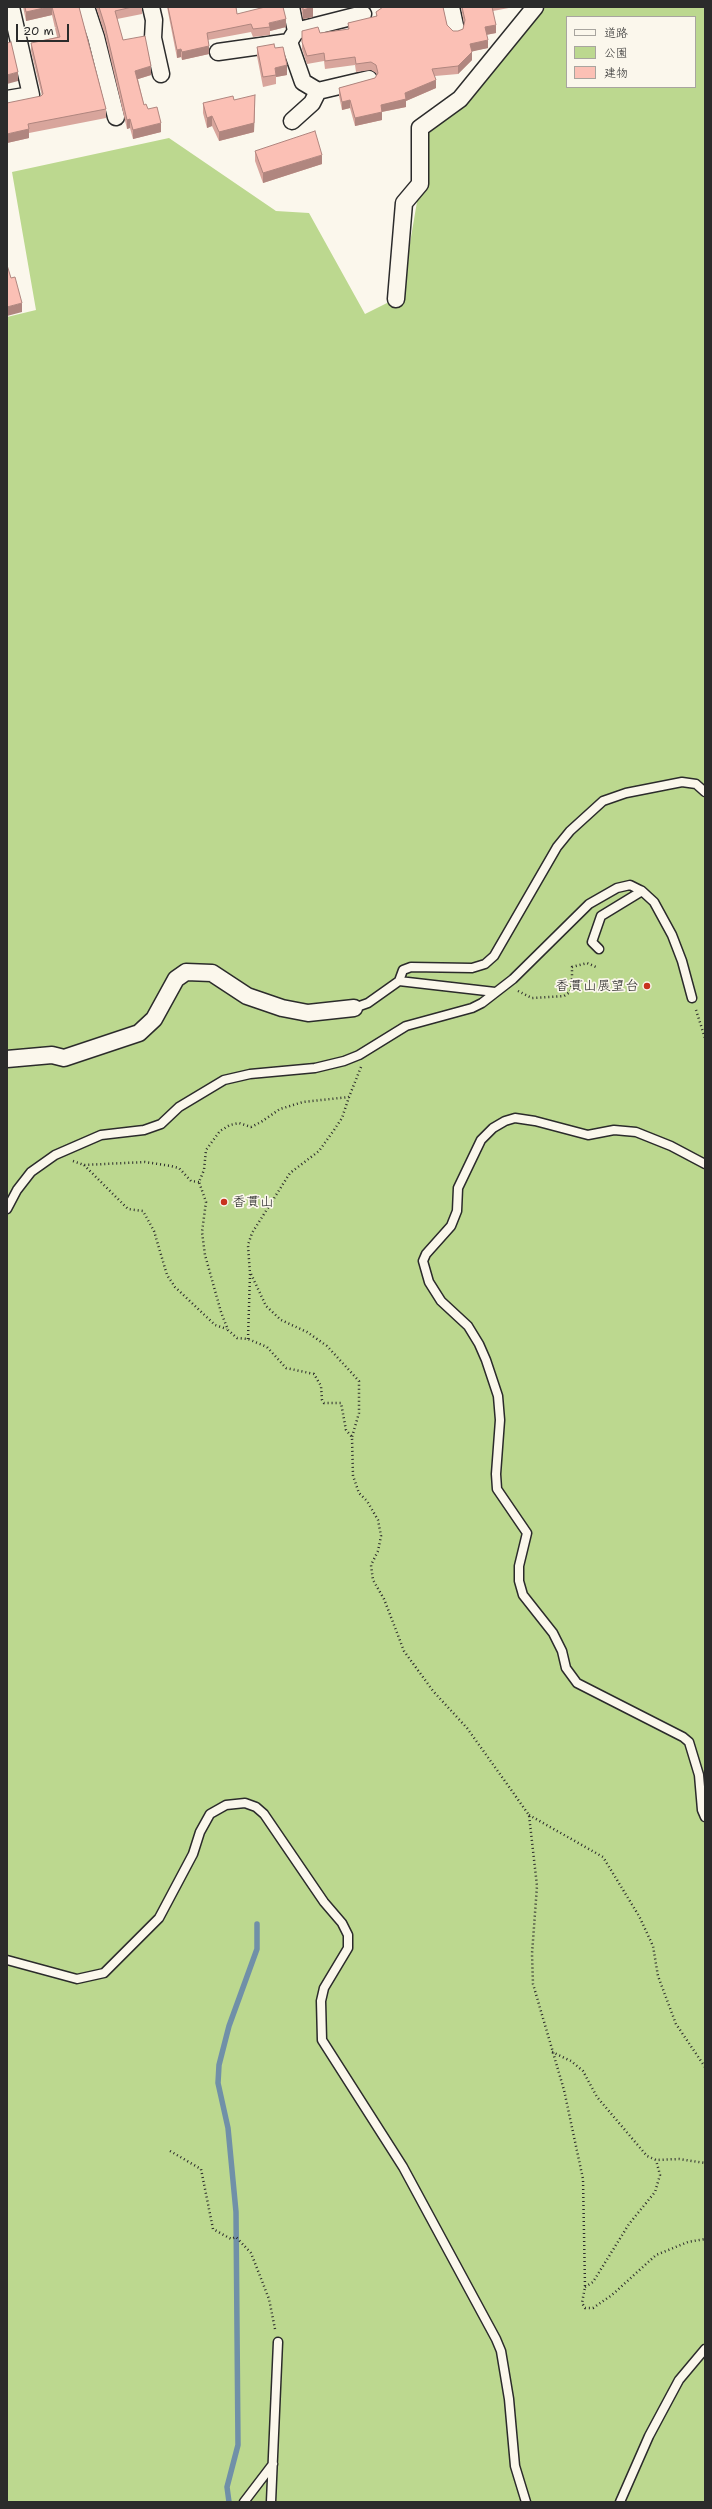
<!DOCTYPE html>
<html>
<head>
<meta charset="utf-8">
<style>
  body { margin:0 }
  #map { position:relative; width:712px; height:2509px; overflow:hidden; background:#fbf7ec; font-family:"Shantell Sans","Klee One",sans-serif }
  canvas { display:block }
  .frame { position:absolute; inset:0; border:8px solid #2b2b2b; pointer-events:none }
  .legend { position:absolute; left:566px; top:16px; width:130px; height:72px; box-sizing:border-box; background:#fbf7ec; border:1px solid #a8a59f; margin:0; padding:5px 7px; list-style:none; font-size:12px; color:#2b2b2b }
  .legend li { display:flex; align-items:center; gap:8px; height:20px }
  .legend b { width:20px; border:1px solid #a8a59f }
  .scale { position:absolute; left:16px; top:24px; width:53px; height:18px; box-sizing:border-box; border:2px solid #2b2b2b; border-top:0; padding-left:5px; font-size:12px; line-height:14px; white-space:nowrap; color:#2b2b2b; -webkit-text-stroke:3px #fbf7ec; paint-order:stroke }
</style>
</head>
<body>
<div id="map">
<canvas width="712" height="2509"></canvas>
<div class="frame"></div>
<ul class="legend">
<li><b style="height:5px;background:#fbf7ec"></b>道路</li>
<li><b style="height:11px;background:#bcd88f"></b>公園</li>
<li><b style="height:11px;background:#fbc0b5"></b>建物</li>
</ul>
<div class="scale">20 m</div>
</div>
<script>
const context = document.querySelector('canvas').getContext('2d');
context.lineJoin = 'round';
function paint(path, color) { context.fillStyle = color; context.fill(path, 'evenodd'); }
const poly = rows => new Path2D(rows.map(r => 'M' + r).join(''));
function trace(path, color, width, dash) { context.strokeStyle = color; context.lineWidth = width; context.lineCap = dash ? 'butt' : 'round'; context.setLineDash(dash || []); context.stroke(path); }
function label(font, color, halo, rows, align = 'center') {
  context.font = font + ' "Shantell Sans","Klee One",sans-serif'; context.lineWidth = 3.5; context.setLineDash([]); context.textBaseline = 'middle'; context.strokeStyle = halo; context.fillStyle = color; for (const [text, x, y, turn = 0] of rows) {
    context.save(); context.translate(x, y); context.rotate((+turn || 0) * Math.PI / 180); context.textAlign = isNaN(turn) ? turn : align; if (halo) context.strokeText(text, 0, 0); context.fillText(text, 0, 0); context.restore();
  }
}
const green = poly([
  [532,7,705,7,705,2502,7,2502,7,317,36,310,12,172,169,138,276,211,309,213,365,314,401,296,420,184,428,123],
  [567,17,695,17,695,87,567,87]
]);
const stream = poly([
  [229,2502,227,2487,238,2445,236,2212,228,2128,218,2083,219,2065,229,2026,257,1949,257,1924]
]);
const path = poly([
  [518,991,532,998,564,996,570,992,572,983,572,967,587,963,596,967],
  [696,1010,705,1038],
  [361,1067,349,1097,303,1102,280,1109,261,1122,251,1127,239,1123,230,1125,220,1131,206,1150,204,1170,199,1182,206,1202,202,1232,205,1255,221,1312,228,1330,237,1338,248,1339,267,1347,286,1368,314,1374,321,1386,322,1400,324,1403,341,1403,346,1430,352,1437,353,1476,359,1493,367,1501,378,1520,381,1536,378,1551,371,1565,373,1580,384,1599,404,1651,433,1691,467,1728,529,1815,537,1886,532,1954,533,1984,564,2090,583,2179,585,2287,582,2303,585,2308,593,2308,612,2295,656,2255,688,2242,705,2239],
  [73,1161,84,1165,145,1162,171,1166,179,1168,191,1181,199,1182],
  [84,1165,128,1209,143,1211,154,1231,167,1275,175,1287,215,1325,227,1329],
  [251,1274,266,1306,281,1320,307,1332,327,1346,359,1381,359,1413,352,1437],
  [248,1339,250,1274,248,1245,252,1233,290,1173,319,1151,334,1130,342,1118,349,1097],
  [529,1815,603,1857,639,1916,653,1946,658,1976,676,2024,705,2067],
  [552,2052,571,2061,583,2071,597,2097,647,2156,656,2160,679,2159,705,2163],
  [170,2151,201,2169,213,2229,231,2239,236,2237,251,2253,269,2299,275,2329],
  [585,2287,593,2282,629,2224,655,2192,660,2175,656,2160]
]);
const lane = poly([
  [599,949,592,942,601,916,642,891],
  [495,992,399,981,403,970,411,967,472,968,485,964,494,956,557,847,570,831,603,801,626,793,682,782,696,784,705,792],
  [354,1008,368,1003,399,981],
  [705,1164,671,1146,636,1132,614,1130,588,1135,535,1121,515,1118,505,1121,493,1128,481,1140,458,1188,457,1211,451,1226,426,1254,423,1261,429,1282,441,1301,468,1326,479,1344,486,1360,498,1396,500,1420,496,1474,497,1489,527,1533,519,1566,519,1581,523,1595,553,1633,562,1651,566,1668,577,1683,683,1737,689,1742,699,1775,702,1810,705,1817],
  [7,1209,17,1190,31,1172,55,1155,101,1135,144,1130,161,1124,179,1107,224,1080,250,1074,315,1068,344,1061,359,1055,406,1026,472,1008,482,1003,513,979,589,904,617,888,630,885,642,891,654,902,672,935,682,961,692,998],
  [7,1960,77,1979,104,1973,159,1918,193,1854,200,1832,210,1814,226,1805,245,1803,256,1807,264,1814,324,1902,342,1923,348,1935,348,1948,324,1988,321,2001,322,2040,403,2167,496,2339,501,2351,509,2399,515,2466,526,2502],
  [244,2502,273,2464],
  [271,2502,278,2342],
  [620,2502,649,2436,679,2380,705,2349]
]);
const street = poly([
  [86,7,96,37,116,117],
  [151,7,154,20,153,38,161,74],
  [451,7,456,30],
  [296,31,363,14],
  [289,42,303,82,318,91,312,103,292,121],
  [218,52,289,42,296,31,291,7],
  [318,91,369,79],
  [7,99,31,95,11,7],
  [396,299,404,203,420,184,420,128,460,99,535,7],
  [7,1059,52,1055,64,1058,139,1033,154,1019,176,979,186,972,212,973,247,996,282,1008,308,1013,354,1008]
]);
const wall = poly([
  [23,7,79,7,106,109,106,118,29,133,29,138,7,143,42,96,31,51,31,43,57,37,52,15,26,21],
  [96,7,142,7,142,14,117,19,123,40,151,75,138,79,144,105,161,132,133,139,130,128,127,129,105,35],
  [167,7,236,7,237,14,286,27,270,31,270,35,253,37,251,32,208,40,209,54,182,60,181,57,177,58],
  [301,7,313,7,313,17,303,19],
  [381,7,443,7,447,25,453,31,458,31,463,29,464,24,461,7,514,7,493,11,496,33,486,35,488,48,472,51,472,60,458,74,435,76,436,88,406,101,406,107,382,112,382,120,355,126,350,108,342,110,339,96,339,88,375,78,377,76,376,73,371,70,356,72,355,65,325,69,324,61,307,64,302,49,302,31,320,33,348,29,348,23,376,17,376,12,382,8],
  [257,47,275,48,287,75,276,77,276,84,263,87,257,56],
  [234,100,255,105,254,132,219,141,212,126,207,128,203,113,203,103],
  [255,151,322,164,263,183,255,161]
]);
const shadedWall = poly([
  [48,7,52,7,52,15,26,21,26,12],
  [313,7,313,17,303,19,303,10],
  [286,19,286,27,270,31,269,23],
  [496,25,496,33,485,35,485,27],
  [488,40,488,48,470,52,470,44],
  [209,46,209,54,182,60,182,52],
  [181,49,181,57,177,58,177,50],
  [472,52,472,60,458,74,458,66],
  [287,65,287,75,276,77,275,68],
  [151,66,151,75,135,80,135,71],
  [18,72,18,81,7,84,7,75],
  [436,80,436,88,406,101,406,107,381,112,381,105,405,93],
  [255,95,254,132,219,141,219,132],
  [350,100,350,108,342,110,342,102],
  [382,112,382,120,355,126,355,118],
  [212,116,212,126,207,128,207,118],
  [130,119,130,128,127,129,127,120],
  [161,123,161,132,133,139,133,130],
  [29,129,29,138,7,143,7,134],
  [322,155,322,164,263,183,263,173],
  [22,303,22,312,7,316,7,307]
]);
const building = poly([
  [25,7,48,7,26,12,25,7],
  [52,7,79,7,106,109,28,124,29,129,7,134,7,103,41,96,43,94,31,43,60,37,52,7],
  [99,7,132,7,115,11,123,40,145,36,151,66,135,71,144,105,146,104,148,109,157,107,161,123,133,130,130,119,127,120,105,26,99,7],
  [168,7,236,7,237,14,265,7,283,7,286,19,269,23,270,27,253,29,251,24,207,33,209,46,182,52,181,49,177,50,168,7],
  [303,7,313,7,303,10,303,7],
  [383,7,443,7,447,25,453,31,458,31,463,29,465,20,462,7,492,7,496,25,485,27,488,40,470,44,472,52,458,66,432,69,436,80,405,93,406,99,381,105,382,112,355,118,350,100,342,102,339,88,375,78,378,73,376,65,371,62,356,64,355,57,325,61,324,53,307,56,302,42,302,31,318,27,320,33,349,29,348,23,377,16,376,12,383,7],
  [11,42,18,72,7,75,7,43,11,42],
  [274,44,275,48,283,47,287,65,275,68,276,75,263,77,257,47,274,44],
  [255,95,254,123,219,132,212,116,207,118,203,103,233,96,234,100,255,95],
  [315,131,322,155,263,173,255,151,315,131],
  [7,265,11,278,15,277,22,303,7,307,7,265]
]);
const markers = [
  [647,986,4,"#c8321e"],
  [224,1202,4,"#c8321e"]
];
const poiNames = [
  ["香貫山展望台",639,986],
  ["香貫山",232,1202,"left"]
];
paint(green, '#bcd88f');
trace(stream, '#7090a8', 5.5);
trace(lane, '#2b2b2b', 11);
trace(street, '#2b2b2b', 19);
trace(path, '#2b2b2b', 2.5, [1, 3]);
trace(lane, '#fbf7ec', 8);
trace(street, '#fbf7ec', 16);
paint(wall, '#d8a59c');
paint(shadedWall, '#b0867f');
paint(building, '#fbc0b5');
trace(building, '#b0867f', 1);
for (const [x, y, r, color] of markers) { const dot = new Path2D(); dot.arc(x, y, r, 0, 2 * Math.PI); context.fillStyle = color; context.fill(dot); trace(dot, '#fbf7ec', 1.5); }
label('14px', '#2b2b2b', '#fbf7ec', poiNames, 'right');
</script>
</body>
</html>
